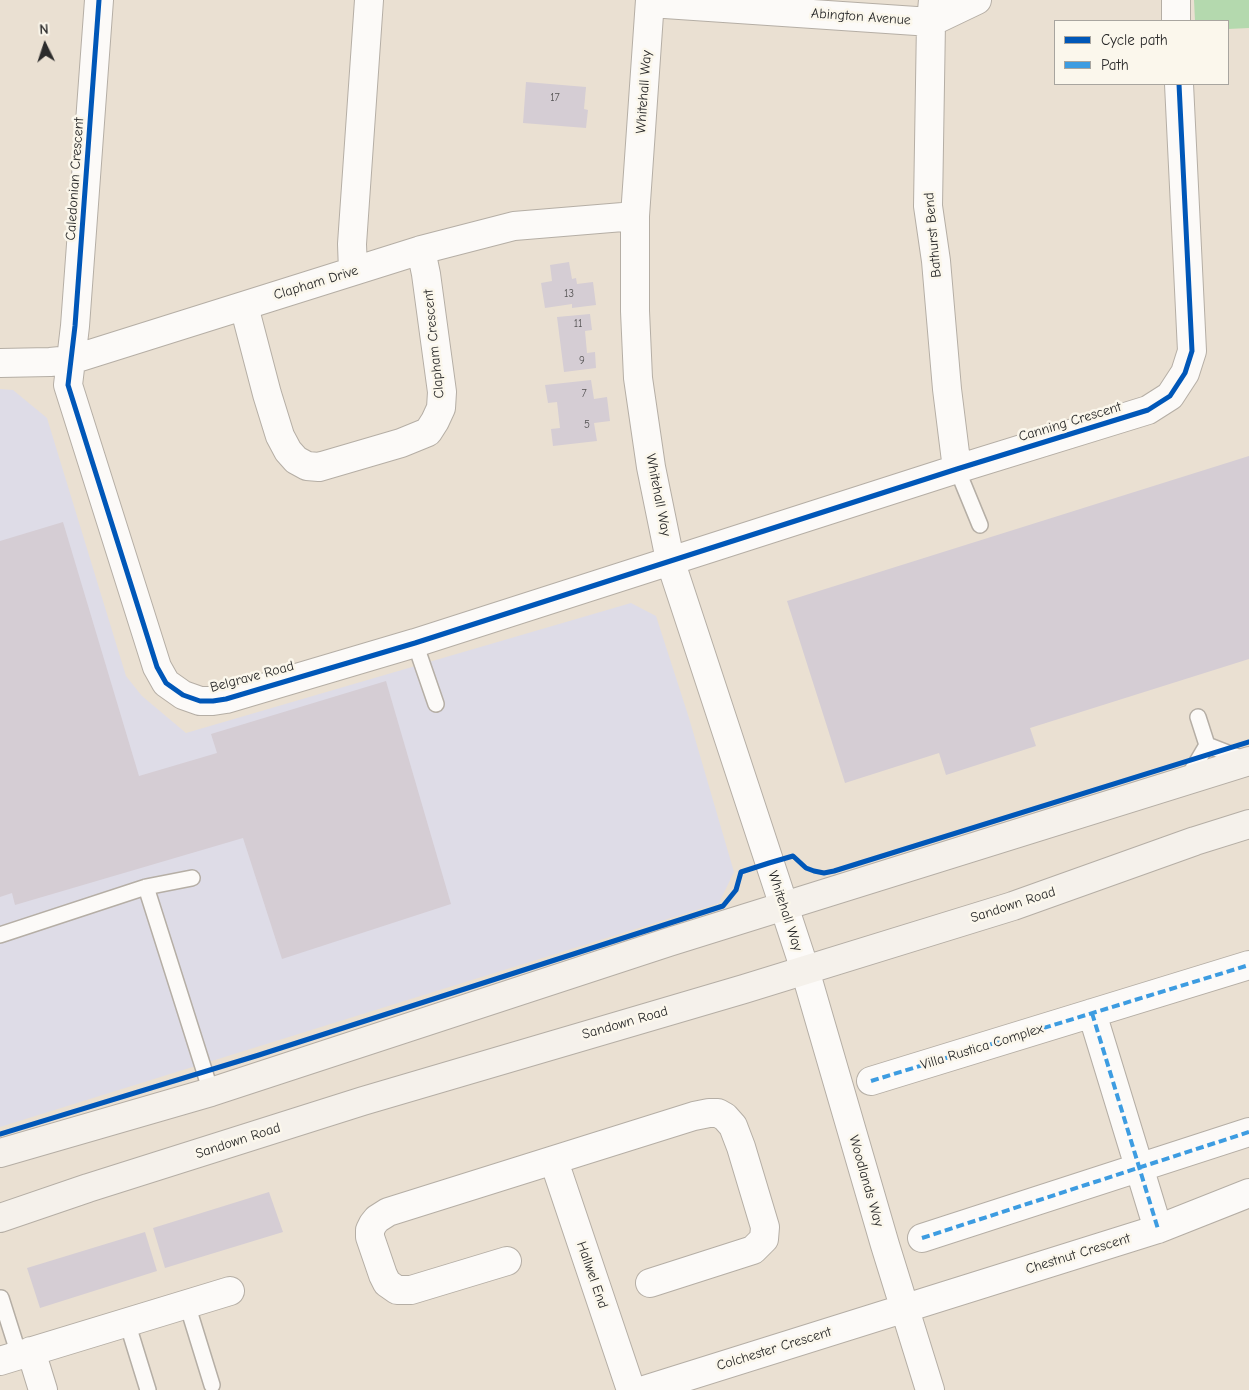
<!DOCTYPE html>
<html>
<head>
<meta charset="utf-8">
<style>
  body { margin:0 }
  #map { position:relative; width:1249px; height:1390px; overflow:hidden; background:#eae0d2; font-family:"Comic Neue",sans-serif }
  canvas { display:block }
  .legend { position:absolute; left:1054px; top:20px; width:175px; height:65px; box-sizing:border-box; background:#fbf7ec; border:1px solid #a8a59f; margin:0; padding:6px 9px; list-style:none; font-size:15px; color:#2b2b2b }
  .legend li { display:flex; align-items:center; gap:10px; height:25px }
  .legend b { width:25px; border:1px solid #a8a59f }
  .north { position:absolute; left:20px; top:20px; width:50px; height:50px; -webkit-text-stroke:4px #fbf7ec; paint-order:stroke; rotate:356deg; font-size:14px; font-weight:700; line-height:20px; text-align:center; color:#2b2b2b }
  .north::after { content:''; display:block; margin:auto; width:18px; height:22px; background:#2b2b2b; clip-path:polygon(50% 0,100% 100%,50% 72%,0 100%) }
</style>
</head>
<body>
<div id="map">
<canvas width="1249" height="1390"></canvas>
<ul class="legend">
<li><b style="height:6px;background:#0057b8"></b>Cycle path</li>
<li><b style="height:6px;background:#3d9ce1"></b>Path</li>
</ul>
<div class="north">N</div>
</div>
<script>
const context = document.querySelector('canvas').getContext('2d');
context.lineJoin = 'round';
function paint(path, color) { context.fillStyle = color; context.fill(path, 'evenodd'); }
const poly = rows => new Path2D(rows.map(r => 'M' + r).join(''));
function trace(path, color, width, dash) { context.strokeStyle = color; context.lineWidth = width; context.lineCap = dash ? 'butt' : 'round'; context.setLineDash(dash || []); context.stroke(path); }
function label(font, color, halo, rows, align = 'center') {
  context.font = font + ' "Comic Neue",sans-serif'; context.lineWidth = 5; context.setLineDash([]); context.textBaseline = 'middle'; context.strokeStyle = halo; context.fillStyle = color; for (const [text, x, y, turn = 0] of rows) {
    context.save(); context.translate(x, y); context.rotate((+turn || 0) * Math.PI / 180); context.textAlign = isNaN(turn) ? turn : align; if (halo) context.strokeText(text, 0, 0); context.fillText(text, 0, 0); context.restore();
  }
}
const built = poly([
  [0,389,13,390,47,418,126,676,142,696,186,733,631,603,656,616,689,718,734,872,719,903,0,1127]
]);
const green = poly([
  [1194,0,1249,0,1249,28,1228,29,1228,21,1195,21]
]);
const building = poly([
  [526,82,586,87,584,109,588,110,586,128,523,123],
  [569,262,572,279,576,278,577,284,593,282,596,305,572,308,572,304,545,308,541,283,552,281,550,265],
  [590,314,592,330,585,331,587,353,595,352,596,368,564,372,557,317],
  [591,380,594,399,607,397,610,421,594,423,597,441,553,446,551,429,560,428,557,402,548,403,545,385],
  [1249,456,1249,659,1030,728,1036,746,946,775,939,753,845,783,787,601],
  [63,522,139,776,217,753,211,734,386,681,451,904,282,959,243,838,15,905,12,893,0,897,0,541],
  [269,1192,283,1232,165,1268,153,1228],
  [145,1232,157,1271,40,1308,27,1268]
]);
const service = poly([
  [957,469,980,525],
  [415,643,436,704],
  [1207,745,1248,761],
  [1187,779,1207,745,1198,717],
  [146,887,211,1092],
  [0,935,146,887,192,878],
  [1,1298,19,1355],
  [187,1304,212,1385],
  [127,1322,148,1390]
]);
const minor = poly([
  [99,0,75,326,68,385,157,667,166,683,183,695,200,701,213,701,226,699,415,643,957,469,1148,410,1170,396,1185,373,1192,351,1179,84],
  [650,0,635,216,635,311,638,378,651,467,670,560,805,970,885,1245,930,1390],
  [933,0,931,22,928,206,936,261,947,389,957,469],
  [1176,0,1176,21],
  [650,3,931,22,977,0],
  [353,271,352,244,369,0],
  [244,306,267,394,280,436,288,451,296,460,307,466,319,467,401,443,428,432,435,421,441,408,442,392,426,274,421,250],
  [0,363,50,362,71,360,421,250,514,226,635,216],
  [1092,1013,1158,1229],
  [871,1081,1249,965],
  [554,1161,631,1390],
  [922,1238,1249,1132],
  [507,1261,411,1290,397,1290,387,1283,383,1275,370,1237,370,1230,373,1224,377,1219,388,1212,694,1116,709,1113,718,1113,725,1117,733,1126,741,1147,765,1227,764,1239,753,1250,650,1283],
  [31,1351,43,1390],
  [0,1361,230,1291],
  [644,1390,1158,1229,1249,1193]
]);
const secondary = poly([
  [0,1153,211,1092,669,942,1249,761],
  [0,1218,88,1188,363,1101,744,989,1013,906,1195,841,1249,824]
]);
const quiet = poly([
  [1092,1013,1158,1229],
  [871,1081,1249,965],
  [922,1238,1249,1132]
]);
const cycleway = poly([
  [99,0,75,326,68,385,157,667,166,683,183,695,200,701,213,701,226,699,415,643,957,469,1148,410,1170,396,1185,373,1192,351,1179,84],
  [0,1134,259,1055,723,906,736,890,741,872,769,863,793,856,806,868,814,871,824,873,834,871,1249,742]
]);
const numberNames = [
  ["17",555,98],
  ["13",569,294],
  ["11",578,324],
  ["9",582,361],
  ["7",584,394],
  ["5",587,425]
];
const streetNames = [
  ["Abington Avenue",861,17,4],
  ["Whitehall Way",644,92,-86],
  ["Caledonian Crescent",75,179,-86],
  ["Bathurst Bend",933,235,-95],
  ["Clapham Drive",316,283,-17],
  ["Clapham Crescent",434,344,-96],
  ["Canning Crescent",1070,422,-17],
  ["Whitehall Way",658,495,79],
  ["Belgrave Road",252,677,-15],
  ["Sandown Road",1013,905,-18],
  ["Whitehall Way",785,911,72],
  ["Sandown Road",625,1023,-16],
  ["Villa Rustica Complex",982,1047,-17],
  ["Sandown Road",238,1141,-18],
  ["Woodlands Way",866,1181,74],
  ["Chestnut Crescent",1078,1254,-17],
  ["Hallwel End",592,1275,71],
  ["Colchester Crescent",774,1349,-17]
];
paint(built, '#dedce7');
paint(green, '#b4d9ae');
paint(building, '#d5cdd4');
trace(service, '#b5aea5', 18);
trace(minor, '#b5aea5', 30);
trace(secondary, '#b5aea5', 30);
trace(service, '#fcfaf8', 15);
trace(minor, '#fcfaf8', 28);
trace(secondary, '#f5f1eb', 28);
trace(quiet, '#3d9ce1', 4, [8, 4]);
trace(cycleway, '#0057b8', 5);
label('11px', '#565455', null, numberNames);
label('14px', '#2b2b2b', '#fbf7ec', streetNames);
</script>
</body>
</html>
